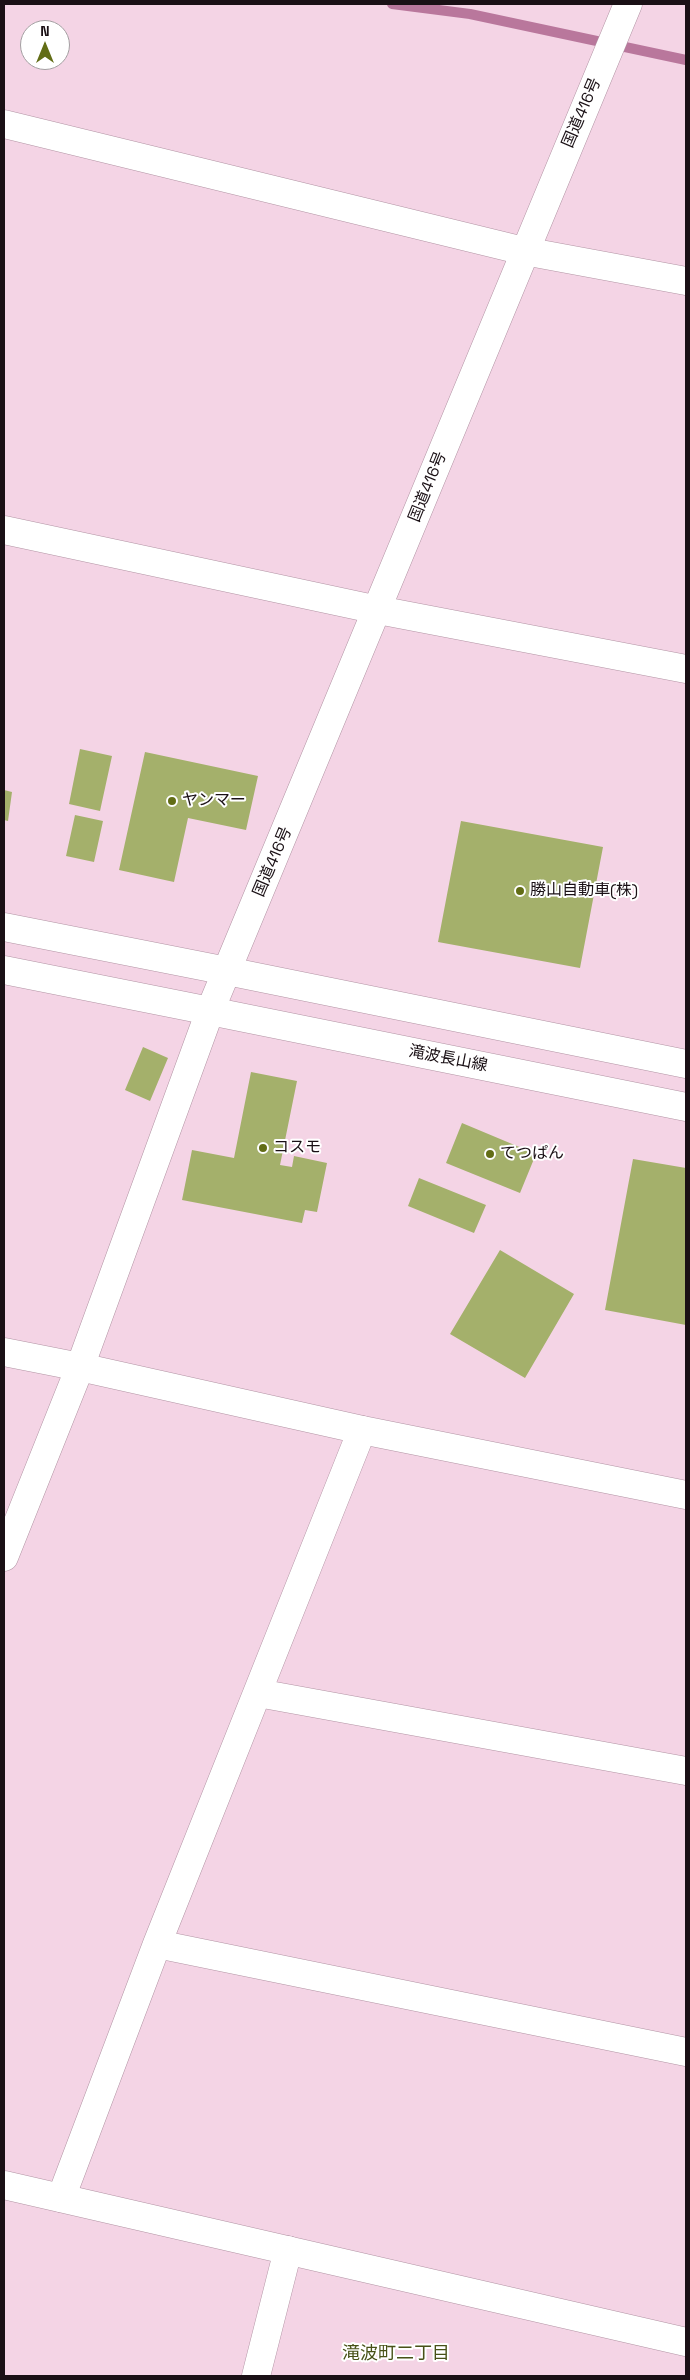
<!DOCTYPE html>
<html>
<head>
<meta charset="utf-8">
<style>
  body { margin:0 }
  #map { position:relative; width:690px; height:2380px; overflow:hidden; background:#f4d4e5; font-family:"Space Grotesk",sans-serif }
  canvas { display:block }
  .frame { position:absolute; inset:0; border:5px solid #1a1015; pointer-events:none }
  .north { position:absolute; left:20px; top:20px; width:50px; height:50px; box-sizing:border-box; background:#fff; border:1px solid #a39fa1; border-radius:50%; rotate:0deg; font-size:14px; font-weight:700; line-height:20px; text-align:center; color:#1a1015 }
  .north::after { content:''; display:block; margin:auto; width:18px; height:22px; background:#626d16; clip-path:polygon(50% 0,100% 100%,50% 72%,0 100%) }
</style>
</head>
<body>
<div id="map">
<canvas width="690" height="2380"></canvas>
<div class="frame"></div>
<div class="north">N</div>
</div>
<script>
const context = document.querySelector('canvas').getContext('2d');
context.lineJoin = 'round';
const poly = rows => new Path2D(rows.map(r => 'M' + r).join(''));
function trace(path, color, width, dash) { context.strokeStyle = color; context.lineWidth = width; context.lineCap = dash ? 'butt' : 'round'; context.setLineDash(dash || []); context.stroke(path); }
function paint(path, color) { context.fillStyle = color; context.fill(path, 'evenodd'); }
function label(font, color, halo, rows, align = 'center') {
  context.font = font + ' "Space Grotesk","Noto Sans JP",sans-serif'; context.lineWidth = 4; context.setLineDash([]); context.textBaseline = 'middle'; context.strokeStyle = halo; context.fillStyle = color; for (const [text, x, y, turn = 0] of rows) {
    context.save(); context.translate(x, y); context.rotate((+turn || 0) * Math.PI / 180); context.textAlign = isNaN(turn) ? turn : align; if (halo) context.strokeText(text, 0, 0); context.fillText(text, 0, 0); context.restore();
  }
}
const stream = poly([
  [392,4,470,14,686,60]
]);
const building = poly([
  [80,749,112,756,100,811,69,804],
  [145,752,258,776,246,830,188,818,174,882,119,870],
  [4,790,12,792,8,821,4,820],
  [75,815,103,821,94,862,66,856],
  [461,821,603,847,580,968,438,942],
  [143,1047,168,1058,150,1101,125,1090],
  [251,1072,297,1081,280,1165,292,1167,294,1156,327,1163,317,1212,305,1210,302,1223,182,1200,192,1150,234,1158],
  [462,1123,536,1154,520,1193,446,1163],
  [633,1159,686,1168,686,1325,605,1310],
  [419,1178,486,1205,474,1233,408,1206],
  [500,1250,574,1294,525,1378,450,1334]
]);
const street = poly([
  [4,124,524,251,686,281],
  [4,530,378,610],
  [4,1352,80,1367,4,1557],
  [258,1693,686,1771],
  [157,1944,686,2052],
  [61,2198,157,1944,362,1430],
  [256,2376,288,2250]
]);
const secondary = poly([
  [378,610,686,669],
  [227,971,686,1064],
  [686,1107,210,1011,80,1367,362,1430,686,1495],
  [4,2185,686,2342]
]);
const highway = poly([
  [4,927,227,971],
  [4,970,210,1011,628,4]
]);
const markers = [
  [172,801,5,"#626d16"],
  [520,891,5,"#626d16"],
  [263,1148,5,"#626d16"],
  [490,1154,5,"#626d16"]
];
const streetNames = [
  ["国道416号",582,113,-67],
  ["国道416号",428,487,-68],
  ["国道416号",273,862,-67],
  ["滝波長山線",448,1059,11]
];
const poiNames = [
  ["ヤンマー",182,801],
  ["勝山自動車(株)",530,891],
  ["コスモ",273,1148],
  ["てつぱん",500,1154]
];
const neighbourhoodNames = [
  ["滝波町二丁目",396,2354]
];
trace(stream, '#b9779c', 10);
paint(building, '#a4b06b');
trace(street, '#b294a4', 29);
trace(secondary, '#b294a4', 29);
trace(highway, '#b294a4', 29);
trace(street, '#fff', 28);
trace(secondary, '#fff', 28);
trace(highway, '#fff', 28);
for (const [x, y, r, color] of markers) { const dot = new Path2D(); dot.arc(x, y, r, 0, 2 * Math.PI); context.fillStyle = color; context.fill(dot); trace(dot, '#fff', 2); }
label('16px', '#1a1015', '#fff', streetNames);
label('16px', '#1a1015', '#fff', poiNames, 'left');
label('18px', '#485117', '#fff', neighbourhoodNames);
</script>
</body>
</html>
